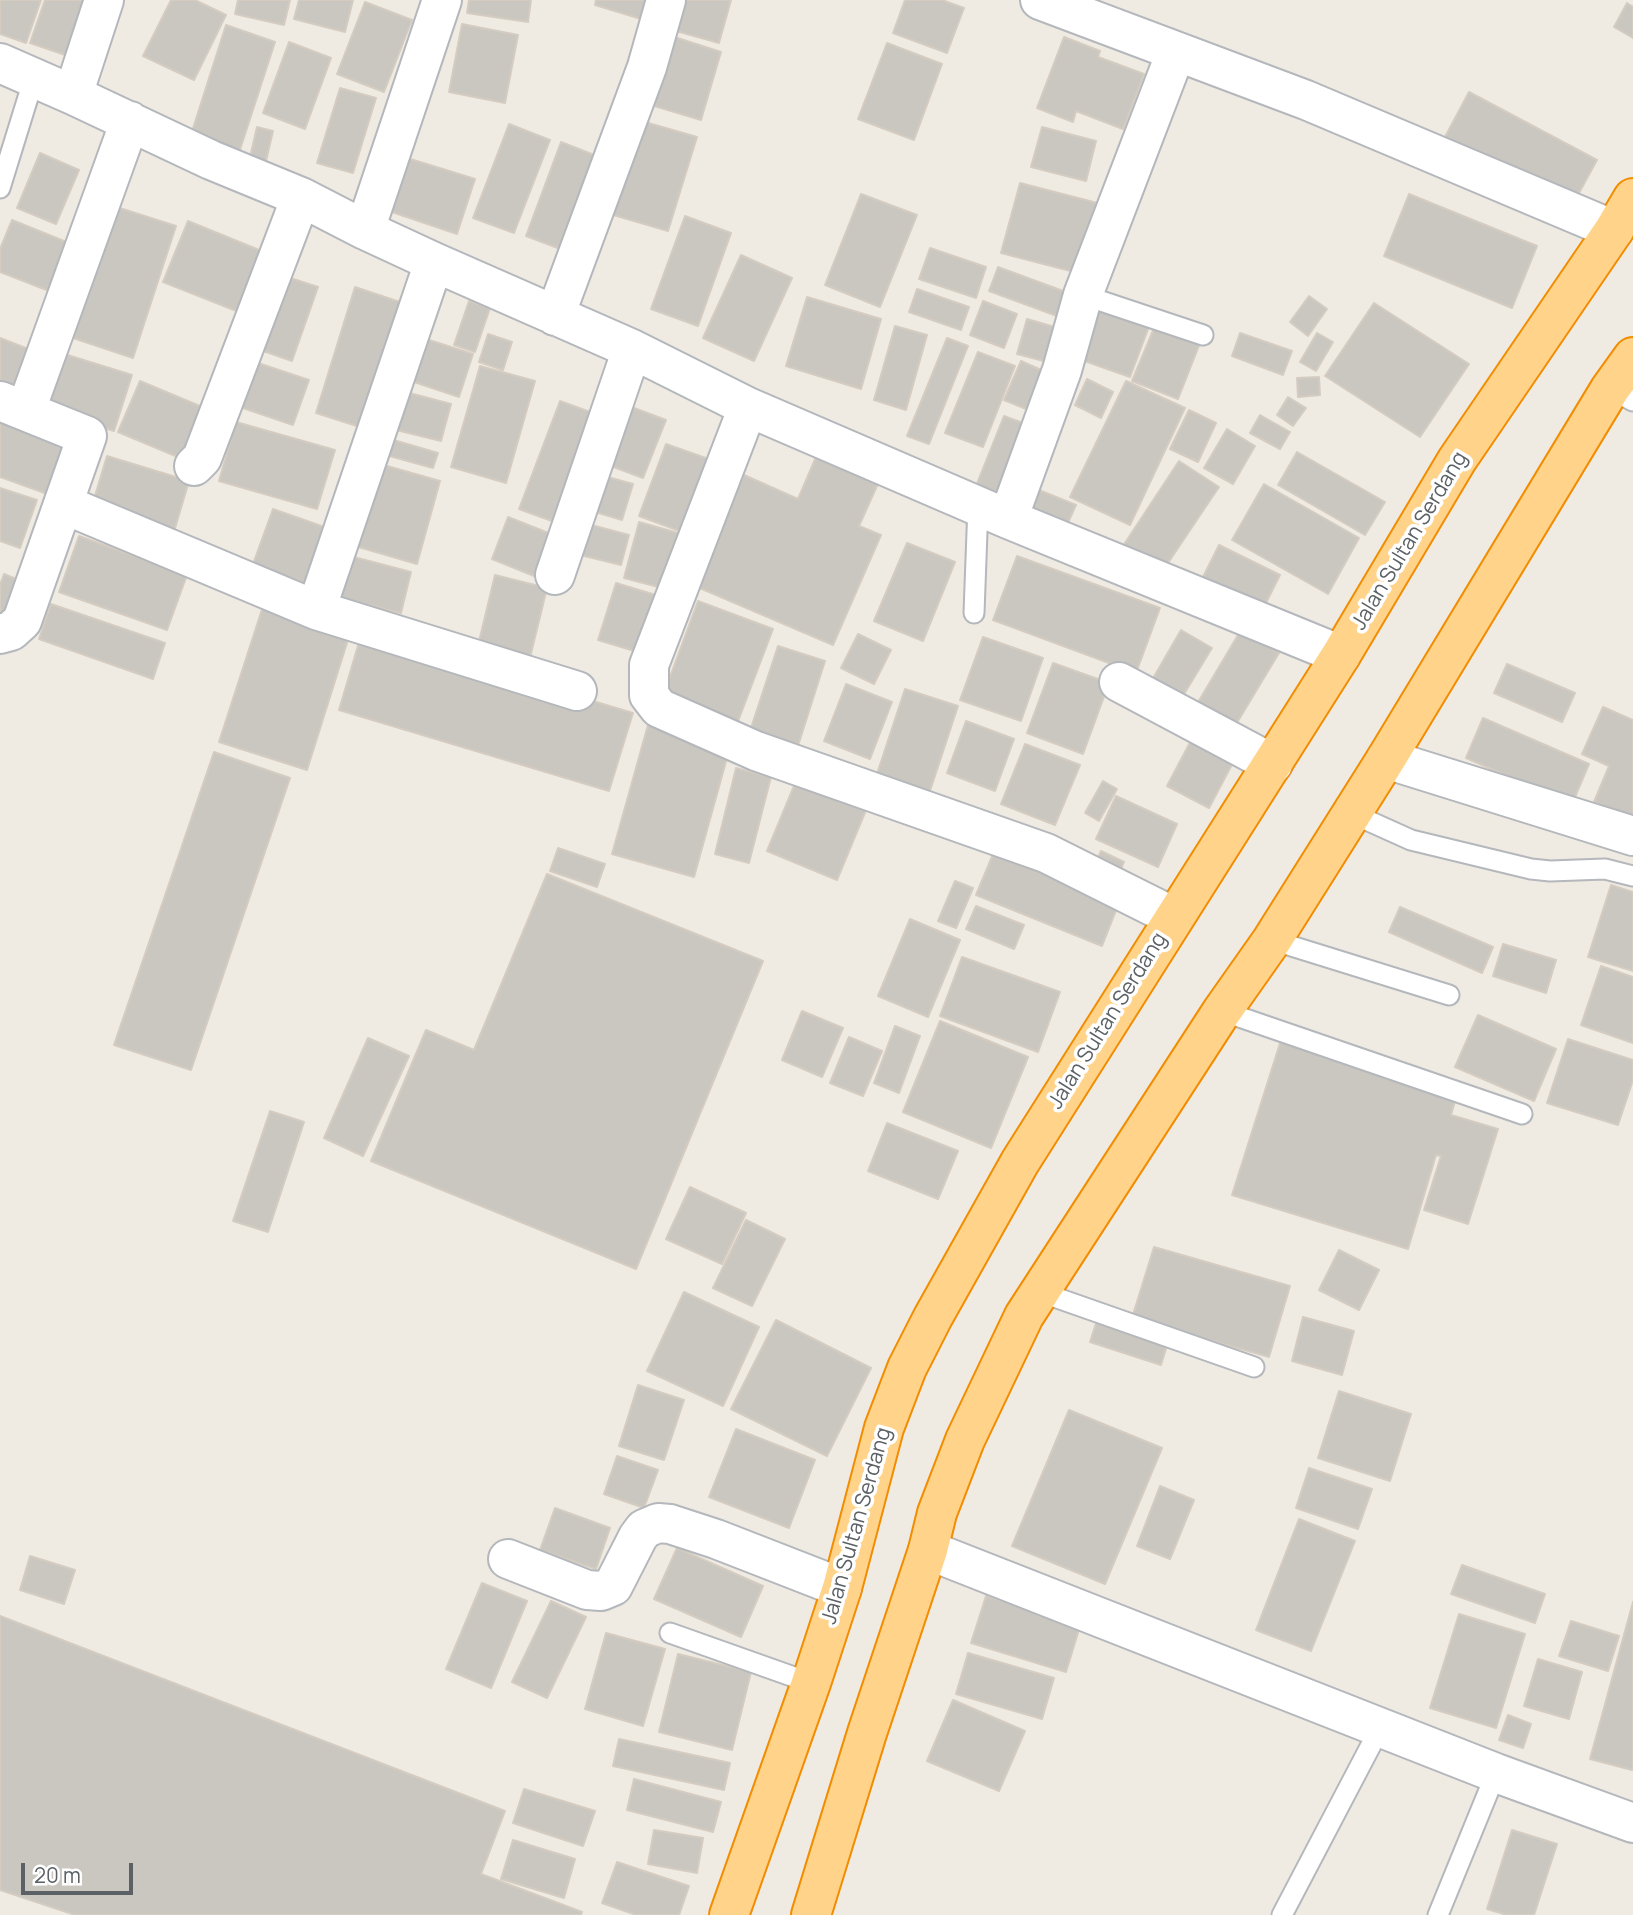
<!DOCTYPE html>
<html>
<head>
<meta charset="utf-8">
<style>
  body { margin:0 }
  #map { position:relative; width:1633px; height:1915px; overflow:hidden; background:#efebe3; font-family:Manrope,sans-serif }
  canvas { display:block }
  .scale { position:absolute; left:21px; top:1863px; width:112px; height:32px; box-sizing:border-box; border:4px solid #5b6165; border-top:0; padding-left:9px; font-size:21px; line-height:24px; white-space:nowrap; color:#5b6165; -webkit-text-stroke:5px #fff; paint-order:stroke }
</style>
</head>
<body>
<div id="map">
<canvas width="1633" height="1915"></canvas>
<div class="scale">20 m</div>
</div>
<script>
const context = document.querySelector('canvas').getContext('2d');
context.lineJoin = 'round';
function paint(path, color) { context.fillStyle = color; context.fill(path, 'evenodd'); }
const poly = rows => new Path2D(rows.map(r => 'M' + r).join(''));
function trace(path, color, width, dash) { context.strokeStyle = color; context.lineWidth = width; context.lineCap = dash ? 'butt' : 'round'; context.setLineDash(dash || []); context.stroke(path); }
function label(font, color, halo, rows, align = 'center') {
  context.font = font + ' Manrope,sans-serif'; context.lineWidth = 7; context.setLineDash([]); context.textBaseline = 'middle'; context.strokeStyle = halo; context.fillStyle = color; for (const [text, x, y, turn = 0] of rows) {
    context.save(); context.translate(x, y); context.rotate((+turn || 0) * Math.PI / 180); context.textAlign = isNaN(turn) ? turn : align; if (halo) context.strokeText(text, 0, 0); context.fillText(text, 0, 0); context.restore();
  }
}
const building = poly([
  [0,0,41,0,26,43,0,34,0,0],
  [45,0,101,0,80,60,30,43,45,0],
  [171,0,195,0,226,15,194,80,143,56,171,0],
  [238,0,290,0,284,25,235,14,238,0],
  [299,0,353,0,345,32,294,19,299,0],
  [469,0,531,0,528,22,467,13,469,0],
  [596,0,657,0,651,22,595,5,596,0],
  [670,0,731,0,719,43,662,27,670,0],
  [905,0,942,0,964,8,947,53,893,33,905,0],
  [365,2,412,20,384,92,337,74,365,2],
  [1627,3,1633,7,1633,38,1614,27,1627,3],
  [462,24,518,35,505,103,449,92,462,24],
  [226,25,275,42,237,159,188,144,226,25],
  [662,33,721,52,701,120,641,102,662,33],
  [1064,37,1100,51,1098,57,1144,74,1123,129,1076,111,1073,122,1037,108,1064,37],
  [289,42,331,58,305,129,263,113,289,42],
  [887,43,942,64,914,140,858,119,887,43],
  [340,88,376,98,353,173,317,163,340,88],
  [1469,92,1597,160,1573,204,1445,137,1469,92],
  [638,120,697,137,668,231,610,214,638,120],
  [509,124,550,140,514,233,473,218,509,124],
  [257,127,273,131,264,170,248,166,257,127],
  [1042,127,1096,141,1086,181,1031,167,1042,127],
  [561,142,607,160,571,253,526,236,561,142],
  [40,153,79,170,56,224,17,208,40,153],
  [404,157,475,179,457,234,386,210,404,157],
  [1020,183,1105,205,1086,275,1001,253,1020,183],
  [861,194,917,215,880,307,825,285,861,194],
  [1409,194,1537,246,1512,308,1384,256,1409,194],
  [107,204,176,226,133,358,64,335,107,204],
  [685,216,731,233,698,326,651,309,685,216],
  [12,220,69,243,49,291,0,272,0,249,12,220],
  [188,221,264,252,239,312,163,282,188,221],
  [930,248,986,267,976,298,919,279,930,248],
  [741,255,792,278,754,361,703,338,741,255],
  [998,267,1074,295,1065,319,989,291,998,267],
  [278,274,318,287,292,361,252,347,278,274],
  [355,287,403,303,363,428,316,413,355,287],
  [917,289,969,307,961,330,909,312,917,289],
  [1309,296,1327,309,1308,336,1290,322,1309,296],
  [807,297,881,319,861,389,786,366,807,297],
  [469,301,490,308,475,352,454,345,469,301],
  [983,301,1017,314,1004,348,970,335,983,301],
  [1374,303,1469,364,1420,437,1325,376,1374,303],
  [1096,304,1150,324,1130,377,1076,358,1096,304],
  [1027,319,1065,330,1055,364,1017,354,1027,319],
  [1157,321,1202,338,1178,399,1132,381,1157,321],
  [895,326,927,335,906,410,874,400,895,326],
  [1240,333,1292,351,1283,375,1232,356,1240,333],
  [1317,333,1333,342,1316,371,1300,362,1317,333],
  [488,334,512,342,503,370,479,362,488,334],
  [0,338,36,352,17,400,0,393,0,338],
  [947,338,968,346,929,444,907,436,947,338],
  [429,340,473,354,459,397,414,382,429,340],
  [978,352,1015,366,983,447,945,433,978,352],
  [61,353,132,375,114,431,43,408,61,353],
  [252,361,309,380,293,425,237,406,252,361],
  [1021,361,1057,377,1041,415,1004,400,1021,361],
  [480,366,535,381,506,483,451,467,480,366],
  [1319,377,1320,395,1298,397,1297,378,1319,377],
  [1087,379,1113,392,1101,418,1075,405,1087,379],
  [140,381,207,409,185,460,118,432,140,381],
  [1126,381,1185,408,1130,525,1070,497,1126,381],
  [398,390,451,404,441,441,388,428,398,390],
  [1288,397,1306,408,1293,426,1277,415,1288,397],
  [560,401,601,416,560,524,519,509,560,401],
  [626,405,666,420,643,478,603,463,626,405],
  [1189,410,1216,423,1198,462,1170,449,1189,410],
  [1260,415,1290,432,1280,449,1250,433,1260,415],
  [0,416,72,442,53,496,0,477,0,416],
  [1004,416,1039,429,1011,499,976,486,1004,416],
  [236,422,335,450,317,509,219,481,236,422],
  [1227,429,1255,446,1233,484,1204,468,1227,429],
  [390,439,438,453,433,468,386,455,390,439],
  [666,444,720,463,693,536,639,516,666,444],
  [819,450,881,477,859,526,881,535,833,645,695,586,744,475,798,499,819,450],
  [1297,452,1385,502,1365,535,1278,485,1297,452],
  [107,456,189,481,173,535,91,509,107,456],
  [1179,461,1219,487,1160,575,1121,549,1179,461],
  [380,464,440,481,417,564,355,546,380,464],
  [593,473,633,484,622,520,582,508,593,473],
  [1264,484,1359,538,1328,594,1232,540,1264,484],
  [1029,486,1076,505,1066,527,1020,509,1029,486],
  [0,488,37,500,20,548,0,541,0,488],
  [273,509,330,529,310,585,253,564,273,509],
  [508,517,556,536,539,578,492,559,508,517],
  [580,522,629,535,621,565,572,553,580,522],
  [639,522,685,535,670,590,624,578,639,522],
  [79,536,187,575,167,630,59,592,79,536],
  [907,543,955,562,923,641,874,621,907,543],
  [1219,545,1280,575,1261,613,1200,583,1219,545],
  [350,556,411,572,401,613,340,598,350,556],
  [1017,556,1160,608,1136,673,993,620,1017,556],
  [4,574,29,584,0,625,0,585,4,574],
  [495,575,547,588,528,666,476,654,495,575],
  [616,583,659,596,641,653,598,640,616,583],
  [265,600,352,627,307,770,219,742,265,600],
  [698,601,773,629,737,724,663,696,698,601],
  [51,604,165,643,153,679,39,639,51,604],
  [1181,630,1212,648,1178,704,1148,687,1181,630],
  [1241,630,1279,653,1232,731,1194,709,1241,630],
  [362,632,633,713,609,791,339,710,362,632],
  [858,634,891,650,874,684,841,668,858,634],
  [983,637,1043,658,1021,721,960,700,983,637],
  [778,646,825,661,797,749,749,734,778,646],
  [1053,663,1109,683,1083,754,1027,733,1053,663],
  [1507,664,1575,693,1562,722,1494,693,1507,664],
  [846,684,892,702,870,759,824,741,846,684],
  [905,689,958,706,927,800,874,783,905,689],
  [1603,707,1633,720,1633,818,1594,802,1609,766,1582,754,1603,707],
  [1483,718,1589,764,1572,804,1466,758,1483,718],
  [966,721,1014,739,995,791,947,773,966,721],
  [648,725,730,747,694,877,612,854,648,725],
  [1195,733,1237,755,1209,808,1167,786,1195,733],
  [1025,744,1080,765,1055,825,1001,804,1025,744],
  [214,752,290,778,191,1070,114,1045,214,752],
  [736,768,771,777,749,863,715,854,736,768],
  [801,769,871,798,837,880,767,851,801,769],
  [1103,781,1117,789,1099,821,1085,813,1103,781],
  [1116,796,1177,824,1158,867,1096,839,1116,796],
  [996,847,1121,898,1102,946,976,895,996,847],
  [558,848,605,864,597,887,550,871,558,848],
  [1101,851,1124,862,1114,884,1091,873,1101,851],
  [547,874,763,961,636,1269,371,1161,426,1030,474,1050,547,874],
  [955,881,973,888,956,928,938,921,955,881],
  [1611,885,1633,892,1633,971,1588,957,1611,885],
  [976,906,1024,925,1014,949,966,929,976,906],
  [1400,907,1493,947,1482,973,1389,932,1400,907],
  [910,919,960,940,928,1017,878,996,910,919],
  [1503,944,1556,960,1546,993,1493,976,1503,944],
  [962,957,1060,992,1038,1052,940,1016,962,957],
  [1601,966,1633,977,1633,1043,1581,1025,1601,966],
  [802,1011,843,1028,822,1077,782,1060,802,1011],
  [1478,1015,1556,1049,1534,1101,1455,1067,1478,1015],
  [940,1021,1028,1057,991,1148,903,1112,940,1021],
  [895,1026,920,1036,899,1093,874,1083,895,1026],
  [849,1037,882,1051,863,1096,830,1083,849,1037],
  [368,1038,409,1056,363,1156,324,1138,368,1038],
  [1568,1039,1633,1060,1633,1080,1618,1125,1547,1103,1568,1039],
  [1281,1040,1457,1094,1451,1115,1498,1129,1468,1224,1424,1210,1441,1156,1436,1155,1408,1249,1232,1195,1281,1040],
  [270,1111,304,1122,268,1232,233,1221,270,1111],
  [887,1123,958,1151,938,1199,868,1171,887,1123],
  [690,1187,746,1213,722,1264,666,1239,690,1187],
  [746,1220,785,1239,752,1306,713,1288,746,1220],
  [1154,1247,1290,1286,1269,1357,1132,1318,1154,1247],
  [1339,1250,1379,1270,1359,1310,1319,1290,1339,1250],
  [684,1292,759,1327,723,1406,647,1371,684,1292],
  [1098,1317,1169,1339,1161,1365,1090,1342,1098,1317],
  [1303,1317,1354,1331,1342,1375,1292,1361,1303,1317],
  [776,1320,871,1368,827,1456,731,1409,776,1320],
  [638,1385,684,1400,664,1460,619,1446,638,1385],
  [1339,1391,1411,1414,1390,1481,1318,1458,1339,1391],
  [1069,1410,1162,1448,1105,1584,1012,1546,1069,1410],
  [736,1429,815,1460,789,1528,709,1497,736,1429],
  [617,1456,658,1470,644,1508,604,1494,617,1456],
  [1309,1468,1372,1489,1358,1529,1296,1508,1309,1468],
  [1160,1486,1194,1500,1170,1559,1137,1546,1160,1486],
  [555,1508,610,1528,596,1569,540,1550,555,1508],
  [1299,1519,1355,1541,1311,1651,1256,1630,1299,1519],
  [677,1548,763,1586,741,1637,654,1599,677,1548],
  [30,1556,75,1570,64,1604,20,1590,30,1556],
  [1462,1565,1545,1594,1535,1623,1451,1594,1462,1565],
  [482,1583,527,1601,491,1688,446,1669,482,1583],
  [986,1596,1081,1623,1066,1672,971,1643,986,1596],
  [551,1601,586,1617,547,1698,512,1682,551,1601],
  [1633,1602,1633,1767,1632,1770,1590,1759,1633,1602],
  [1459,1614,1525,1634,1496,1728,1430,1708,1459,1614],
  [0,1616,505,1811,481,1874,582,1912,581,1915,75,1915,0,1890,0,1616],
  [1571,1621,1619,1636,1608,1671,1559,1656,1571,1621],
  [606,1633,665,1649,643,1726,585,1709,606,1633],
  [968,1653,1054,1678,1042,1719,956,1694,968,1653],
  [678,1654,751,1672,732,1750,659,1732,678,1654],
  [1538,1659,1582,1672,1569,1719,1524,1706,1538,1659],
  [953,1700,1025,1731,999,1791,927,1761,953,1700],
  [1508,1715,1531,1724,1523,1748,1499,1740,1508,1715],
  [619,1739,730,1763,724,1790,613,1766,619,1739],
  [634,1779,721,1802,713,1832,627,1810,634,1779],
  [524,1789,595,1811,583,1846,513,1823,524,1789],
  [654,1830,703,1838,697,1873,648,1864,654,1830],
  [1512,1830,1557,1844,1534,1915,1507,1915,1487,1909,1512,1830],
  [513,1840,575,1859,564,1898,501,1879,513,1840],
  [617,1862,689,1886,679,1915,636,1915,602,1903,617,1862]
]);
const lane = poly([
  [0,188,34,78],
  [1083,295,1203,335],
  [1610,389,1633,401],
  [974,613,978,505],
  [1351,813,1411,840,1531,869,1550,871,1605,869,1633,876],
  [1272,940,1449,995],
  [1222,1011,1522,1114],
  [1040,1292,1254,1367],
  [670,1633,811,1683],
  [1282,1915,1380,1728],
  [1438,1915,1496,1773]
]);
const street = poly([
  [1040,0,1306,100,1614,230],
  [0,63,73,95,211,160,301,197,365,230,434,262,632,349,748,407,1008,519,1341,655],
  [73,95,104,0],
  [365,230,442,0],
  [555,316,647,67,666,0],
  [0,401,87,436,22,621,11,631,0,634],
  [748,407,649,665,649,695,659,708,756,751,1046,853,1174,917],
  [26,410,130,121],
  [194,466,202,458,301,197],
  [63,504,316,610,577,691],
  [1008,519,1062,370,1083,295,1176,52],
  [555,575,632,349],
  [316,610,434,262],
  [1119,682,1273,764],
  [1386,759,1633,836],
  [928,1550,1496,1773,1633,1823],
  [508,1559,587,1590,601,1591,613,1586,638,1537,644,1529,658,1523,670,1524,716,1539,842,1588]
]);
const highway = poly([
  [729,1915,811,1683,842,1588,884,1428,907,1368,933,1317,1020,1162,1341,655,1457,460,1614,230,1633,198],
  [811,1915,867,1733,928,1550,937,1513,965,1440,1024,1316,1222,1011,1272,940,1386,759,1610,389,1633,357]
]);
const streetNames = [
  ["Jalan Sultan Serdang",1410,541,-59],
  ["Jalan Sultan Serdang",1108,1021,-58],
  ["Jalan Sultan Serdang",857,1526,-74]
];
paint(building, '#cac6c0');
trace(building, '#d5ccc1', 2);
trace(lane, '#b4b7bb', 23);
trace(street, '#b4b7bb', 42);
trace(highway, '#f28c00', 42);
trace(lane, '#fff', 19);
trace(street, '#fff', 38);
trace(highway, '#ffd48a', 38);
label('21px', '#5b6165', '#fff', streetNames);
</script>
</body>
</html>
